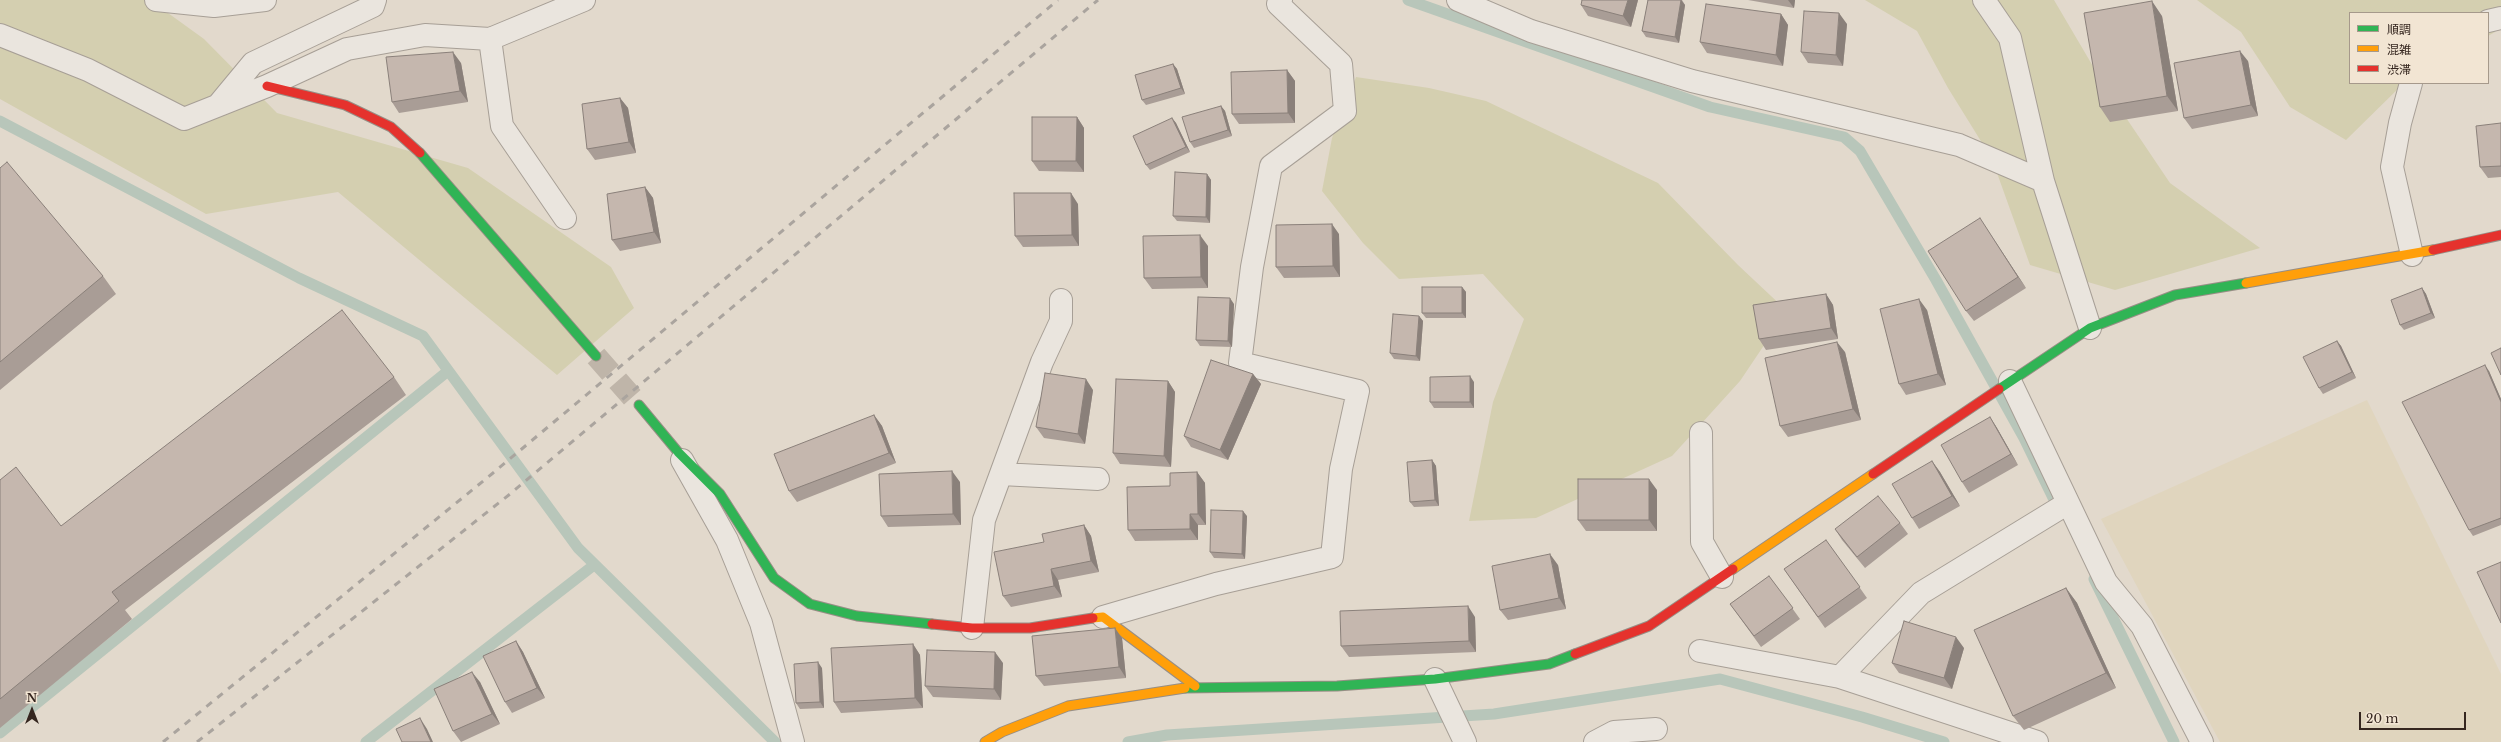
<!DOCTYPE html>
<html>
<head>
<meta charset="utf-8">
<style>
  body { margin:0 }
  #map { position:relative; width:2501px; height:742px; overflow:hidden; background:#e2d9cc; font-family:"Libre Baskerville","Noto Sans JP",serif }
  canvas { display:block }
  .legend { position:absolute; left:2349px; top:12px; width:140px; height:72px; box-sizing:border-box; background:#f2e5d3; border:1px solid #a6998b; margin:0; padding:5px 7px; list-style:none; font-size:12px; color:#35261f }
  .legend li { display:flex; align-items:center; gap:8px; height:20px }
  .legend b { width:20px; border:1px solid #a6998b }
  .north { position:absolute; left:12px; top:690px; width:40px; height:40px; -webkit-text-stroke:3px #f2e5d3; paint-order:stroke; rotate:0deg; font-size:11px; font-weight:700; line-height:16px; text-align:center; color:#35261f }
  .north::after { content:''; display:block; margin:auto; width:14px; height:18px; background:#35261f; clip-path:polygon(50% 0,100% 100%,50% 72%,0 100%) }
  .scale { position:absolute; left:2359px; top:712px; width:107px; height:18px; box-sizing:border-box; border:2px solid #35261f; border-top:0; padding-left:5px; font-size:12px; line-height:14px; white-space:nowrap; color:#35261f; -webkit-text-stroke:3px #f2e5d3; paint-order:stroke }
</style>
</head>
<body>
<div id="map">
<canvas width="2501" height="742"></canvas>
<ul class="legend">
<li><b style="height:5px;background:#30b455"></b>順調</li>
<li><b style="height:5px;background:#ff9f0a"></b>混雑</li>
<li><b style="height:5px;background:#e5322d"></b>渋滞</li>
</ul>
<div class="north">N</div>
<div class="scale">20 m</div>
</div>
<script>
const context = document.querySelector('canvas').getContext('2d');
context.lineJoin = 'round';
function paint(path, color) { context.fillStyle = color; context.fill(path, 'evenodd'); }
const poly = rows => new Path2D(rows.map(r => 'M' + r).join(''));
function trace(path, color, width, dash) { context.strokeStyle = color; context.lineWidth = width; context.lineCap = dash ? 'butt' : 'round'; context.setLineDash(dash || []); context.stroke(path); }
const farmland = poly([
  [2367,400,2501,674,2501,742,2220,742,2101,519]
]);
const green = poly([
  [0,0,150,0,204,39,277,113,468,168,611,267,634,308,557,375,338,192,206,214,0,99],
  [1865,0,2054,0,2104,85,2170,183,2260,248,2115,290,2030,265,1992,159,1948,88,1917,31],
  [2197,0,2501,0,2501,16,2495,32,2488,36,2488,13,2350,13,2350,83,2404,83,2346,140,2290,107,2241,32],
  [1356,77,1429,88,1486,101,1658,183,1738,265,1787,311,1740,381,1672,456,1536,518,1469,521,1493,402,1524,319,1483,274,1399,279,1363,243,1322,191,1332,138]
]);
const stream = poly([
  [1408,0,1710,107,1844,137,1860,151,1936,280,2024,438,2060,512],
  [0,121,299,278,423,336,578,548,775,742],
  [2094,579,2174,742],
  [0,733,448,371],
  [366,742,594,565],
  [1128,742,1167,735,1494,714,1720,679,1862,717,1944,742]
]);
const secondaryTunnel = poly([
  [596,356,639,405]
]);
const street = poly([
  [156,0,214,6,265,0],
  [1458,0,1531,31,1692,81,1959,145,2043,181],
  [1984,0,2010,38,2043,181,2090,328],
  [2488,21,2501,18],
  [0,35,88,70,184,119,267,86,347,49,425,35,490,39,584,0],
  [490,39,502,126,565,218],
  [2411,83,2400,123,2392,167,2412,255],
  [219,104,253,63,373,6,375,0],
  [2010,381,2106,582,2142,626,2202,742],
  [1701,433,1702,542,1722,577],
  [682,460,727,540,761,623,793,742],
  [1001,474,1098,479],
  [1103,617,1216,584,1332,557,1341,469,1358,391,1240,363,1252,267,1271,166,1345,111,1341,64,1278,4,1281,0],
  [972,628,984,520,1042,362,1061,321,1061,300],
  [1700,651,1840,677,1921,593,2068,503],
  [1840,677,2037,742],
  [1435,679,1465,742],
  [1595,742,1614,732,1656,729]
]);
const fast = poly([
  [420,153,596,356],
  [1999,389,2090,328,2175,295,2246,283],
  [639,405,678,452,720,494,774,578,810,604,857,616,932,624],
  [1185,688,1337,686,1435,679,1549,664,1575,654]
]);
const slow = poly([
  [2246,283,2433,250],
  [1733,569,1873,474],
  [1093,618,1103,617,1195,686],
  [985,742,1002,732,1068,706,1185,688]
]);
const jam = poly([
  [267,86,345,105,391,127,420,153],
  [2433,250,2501,235],
  [1873,474,1999,389],
  [932,624,972,628,1030,628,1093,618],
  [1575,654,1649,626,1733,569]
]);
const rail = poly([
  [163,742,493,473,1058,0],
  [197,742,510,494,1098,0]
]);
const wall = poly([
  [1638,0,1631,27,1588,16,1581,5],
  [1648,0,1682,0,1685,5,1679,43,1646,37,1642,31],
  [1748,0,1795,0,1794,8],
  [1781,14,1788,25,1783,66,1707,53,1700,42],
  [2162,16,2178,111,2110,122,2100,107],
  [1847,24,1843,66,1808,63,1801,52],
  [2248,61,2258,116,2192,129,2184,118],
  [461,63,468,102,399,113,392,102],
  [1173,64,1177,69,1185,94,1146,105,1142,100],
  [1287,70,1295,81,1295,123,1239,124,1232,114],
  [620,98,628,108,636,153,595,160,587,149],
  [1221,106,1225,111,1232,136,1194,148,1190,142],
  [1077,117,1084,128,1084,172,1039,171,1032,161],
  [1172,118,1176,123,1190,152,1150,170,1146,165],
  [2501,123,2501,177,2488,178,2480,167],
  [0,168,103,276,116,294,0,390],
  [1207,174,1211,180,1210,223,1177,221,1173,216],
  [645,187,653,198,661,243,620,251,612,240],
  [1078,204,1079,246,1023,247,1015,236],
  [1987,229,2026,288,1974,321,1966,311],
  [1339,234,1340,277,1284,278,1276,267],
  [1208,246,1208,288,1152,289,1144,278],
  [1462,287,1466,292,1466,318,1426,318,1422,313],
  [2422,288,2426,294,2435,318,2404,330,2400,325],
  [1826,294,1833,305,1838,339,1766,350,1759,339],
  [1234,304,1232,347,1200,346,1196,340],
  [1927,310,1946,385,1906,395,1899,384],
  [1419,316,1423,321,1420,361,1394,359,1390,353],
  [2337,341,2341,346,2356,378,2323,394,2319,388],
  [1845,352,1861,420,1788,437,1780,426],
  [2489,371,2501,399,2501,525,2473,536,2469,530],
  [1253,374,1261,384,1228,460,1191,447,1184,436],
  [394,377,406,395,125,610,132,619,0,728,0,480,61,526],
  [1168,381,1175,392,1171,467,1120,464,1113,453],
  [1474,382,1474,408,1434,408,1430,402],
  [1093,390,1085,444,1044,438,1036,427],
  [874,415,882,426,896,463,797,502,789,491],
  [1990,417,1997,428,2018,465,1969,493,1962,482],
  [1432,460,1436,466,1439,506,1414,507,1410,502],
  [1932,461,1940,472,1960,506,1919,529,1912,518],
  [1197,472,1205,483,1206,525,1198,525,1198,540,1135,541,1128,530,1170,486],
  [960,482,961,525,888,527,881,516],
  [1657,490,1657,531,1586,531,1578,520],
  [1247,516,1245,559,1214,558,1210,552],
  [1900,523,1908,534,1865,568,1842,540,1835,529],
  [1084,525,1091,536,1099,572,1058,580,1062,597,1011,607,1003,596,1044,542],
  [1826,540,1867,598,1825,628,1784,569],
  [1558,565,1566,609,1508,620,1500,610],
  [1769,576,1800,619,1761,647,1730,604],
  [2066,588,2077,603,2116,688,2024,730,2013,716],
  [1475,617,1476,652,1349,657,1341,646],
  [1122,638,1126,678,1044,686,1036,676],
  [516,641,523,652,545,698,512,713,505,702],
  [913,644,920,655,923,708,841,713,834,702],
  [1964,648,1952,689,1899,673,1892,663],
  [1003,663,1001,700,933,697,925,686],
  [822,668,824,708,800,709,796,703],
  [480,682,500,724,461,742,453,731]
]);
const shadedWall = poly([
  [1628,0,1638,0,1631,27,1623,16],
  [1681,0,1685,5,1679,43,1675,37],
  [1788,0,1795,0,1794,8],
  [2152,1,2162,16,2178,111,2167,96],
  [1839,13,1847,24,1843,66,1836,55],
  [1781,14,1788,25,1783,66,1776,55],
  [2240,51,2248,61,2258,116,2251,105],
  [453,52,461,63,468,102,460,91],
  [1173,64,1177,69,1185,94,1181,88],
  [1287,70,1295,81,1295,123,1288,113],
  [620,98,628,108,636,153,629,142],
  [1221,106,1225,111,1232,136,1228,130],
  [1077,117,1084,128,1084,172,1076,161],
  [1172,118,1176,123,1190,152,1186,147],
  [1207,174,1211,180,1210,223,1206,217],
  [645,187,653,198,661,243,654,232],
  [1071,193,1078,204,1079,246,1072,235],
  [1980,218,1987,229,2026,288,2018,277],
  [1332,224,1339,234,1340,277,1333,266],
  [1200,235,1208,246,1208,288,1201,277],
  [1462,287,1466,292,1466,318,1462,313],
  [2422,288,2426,294,2435,318,2431,313],
  [1826,294,1833,305,1838,339,1831,328],
  [1230,298,1234,304,1232,347,1228,341],
  [1919,299,1927,310,1946,385,1938,374],
  [1419,316,1423,321,1420,361,1416,356],
  [2337,341,2341,346,2356,378,2352,372],
  [1837,342,1845,352,1861,420,1853,409],
  [2485,365,2489,371,2501,399,2501,402],
  [1253,374,1261,384,1228,460,1220,450],
  [1470,376,1474,382,1474,408,1470,402],
  [1086,379,1093,390,1085,444,1078,434],
  [1168,381,1175,392,1171,467,1164,456],
  [874,415,882,426,896,463,889,453],
  [1990,417,1997,428,2018,465,2011,454],
  [1432,460,1436,466,1439,506,1435,500],
  [1932,461,1940,472,1960,506,1952,496],
  [952,471,960,482,961,525,953,514],
  [1197,472,1205,483,1206,525,1198,514],
  [1649,479,1657,490,1657,531,1649,520],
  [1243,511,1247,516,1245,559,1242,554],
  [1190,514,1198,525,1198,540,1190,529],
  [1084,525,1091,536,1099,572,1091,561],
  [1550,554,1558,565,1566,609,1559,598],
  [1051,569,1058,580,1062,597,1054,586],
  [2066,588,2077,603,2116,688,2106,673],
  [1468,606,1475,617,1476,652,1469,641],
  [1115,628,1122,638,1126,678,1119,667],
  [1956,637,1964,648,1952,689,1944,678],
  [516,641,523,652,545,698,537,688],
  [913,644,920,655,923,708,915,698],
  [995,652,1003,663,1001,700,994,689],
  [818,662,822,668,824,708,820,702],
  [472,672,480,682,500,724,492,714],
  [420,718,427,729,433,742,431,742]
]);
const building = poly([
  [1582,0,1628,0,1623,16,1581,5,1582,0],
  [1648,0,1681,0,1675,37,1642,31,1648,0],
  [2152,1,2167,96,2100,107,2084,13,2152,1],
  [1706,4,1781,14,1776,55,1700,42,1706,4],
  [1804,11,1839,13,1836,55,1801,52,1804,11],
  [2240,51,2251,105,2184,118,2174,63,2240,51],
  [453,52,460,91,392,102,386,57,453,52],
  [1173,64,1181,88,1142,100,1135,75,1173,64],
  [1287,70,1288,113,1232,114,1231,72,1287,70],
  [620,98,629,142,587,149,582,104,620,98],
  [1221,106,1228,130,1190,142,1182,117,1221,106],
  [1032,117,1077,117,1076,161,1032,161,1032,117],
  [1172,118,1186,147,1146,165,1133,136,1172,118],
  [2501,123,2501,166,2480,167,2476,126,2501,123],
  [7,162,103,276,0,362,0,168,7,162],
  [1175,172,1207,174,1206,217,1173,216,1175,172],
  [645,187,654,232,612,240,607,194,645,187],
  [1014,193,1071,193,1072,235,1015,236,1014,193],
  [1980,218,2018,277,1966,311,1928,251,1980,218],
  [1332,224,1333,266,1276,267,1276,225,1332,224],
  [1200,235,1201,277,1144,278,1143,236,1200,235],
  [1422,287,1462,287,1462,313,1422,313,1422,287],
  [2422,288,2431,313,2400,325,2391,300,2422,288],
  [1826,294,1831,328,1759,339,1753,305,1826,294],
  [1198,297,1230,298,1228,341,1196,340,1198,297],
  [1919,299,1938,374,1899,384,1880,309,1919,299],
  [342,310,394,377,112,592,119,601,0,699,0,480,16,467,61,526,342,310],
  [1393,314,1419,316,1416,356,1390,353,1393,314],
  [2337,341,2352,372,2319,388,2303,357,2337,341],
  [1837,342,1853,409,1780,426,1765,358,1837,342],
  [2501,348,2501,375,2491,353,2501,348],
  [1211,360,1253,374,1220,450,1184,436,1211,360],
  [2485,365,2501,402,2501,518,2469,530,2402,402,2485,365],
  [1045,373,1086,379,1078,434,1036,427,1045,373],
  [1470,376,1470,402,1430,402,1430,377,1470,376],
  [1116,379,1168,381,1164,456,1113,453,1116,379],
  [874,415,889,453,789,491,774,454,874,415],
  [1990,417,2011,454,1962,482,1941,445,1990,417],
  [1432,460,1435,500,1410,502,1407,462,1432,460],
  [1932,461,1952,496,1912,518,1892,484,1932,461],
  [952,471,953,514,881,516,879,474,952,471],
  [1197,472,1198,514,1190,514,1190,529,1128,530,1127,487,1170,486,1170,473,1197,472],
  [1578,479,1649,479,1649,520,1578,520,1578,479],
  [1878,496,1900,523,1857,557,1835,529,1878,496],
  [1211,510,1243,511,1242,554,1210,552,1211,510],
  [1084,525,1091,561,1051,569,1054,586,1003,596,994,552,1044,542,1042,534,1084,525],
  [1826,540,1860,587,1818,617,1784,569,1826,540],
  [1550,554,1559,598,1500,610,1492,566,1550,554],
  [2501,562,2501,623,2477,572,2501,562],
  [1769,576,1793,608,1754,636,1730,604,1769,576],
  [2066,588,2106,673,2013,716,1974,630,2066,588],
  [1468,606,1469,641,1341,646,1340,611,1468,606],
  [1904,621,1956,637,1944,678,1892,663,1904,621],
  [1115,628,1119,667,1036,676,1032,636,1115,628],
  [516,641,537,688,505,702,483,656,516,641],
  [913,644,915,698,834,702,831,648,913,644],
  [927,650,995,652,994,689,925,686,927,650],
  [818,662,820,702,796,703,794,664,818,662],
  [472,672,492,714,453,731,434,689,472,672],
  [420,718,431,742,402,742,396,729,420,718]
]);
paint(farmland, '#e0d5be');
paint(green, '#d4cfb0');
trace(stream, '#b8c6ba', 11);
trace(secondaryTunnel, '#bfb5a9', 22, [22, 11]);
trace(street, '#a79f96', 24);
trace(fast, '#978e85', 11);
trace(slow, '#978e85', 11);
trace(jam, '#978e85', 11);
trace(street, '#eae5de', 22);
trace(fast, '#30b455', 9);
trace(slow, '#ff9f0a', 9);
trace(jam, '#e5322d', 9);
trace(rail, '#aaa49e', 3, [7, 7]);
paint(wall, '#a99d96');
paint(shadedWall, '#8a807a');
paint(building, '#c5b7ae');
trace(building, '#8a807a', 1);
</script>
</body>
</html>
